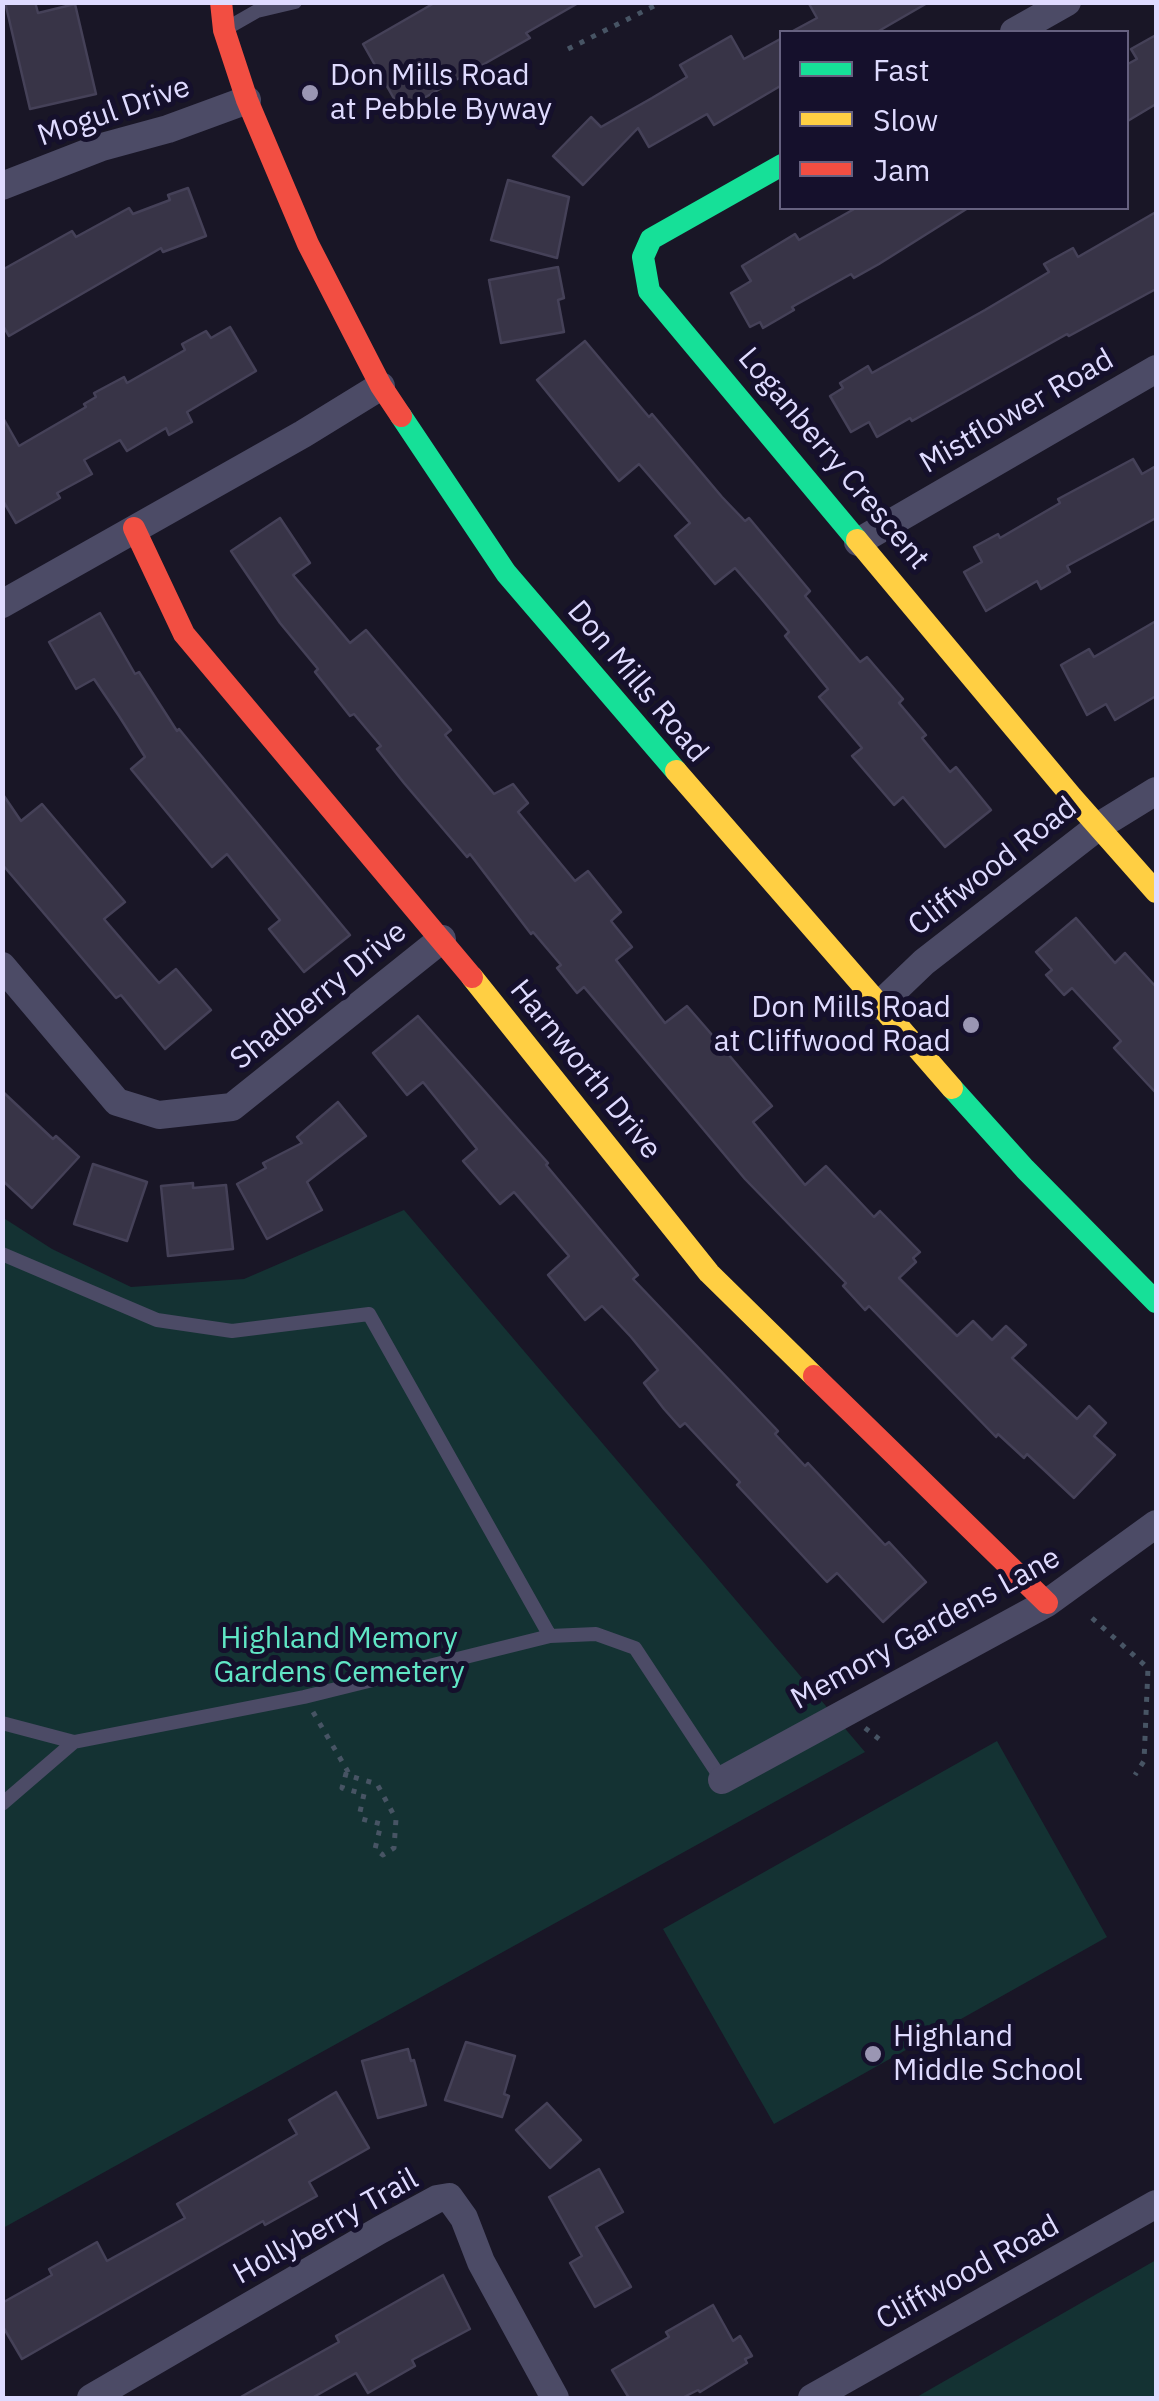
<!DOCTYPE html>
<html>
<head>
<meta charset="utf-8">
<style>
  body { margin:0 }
  #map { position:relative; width:1159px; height:2401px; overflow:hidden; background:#191626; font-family:"IBM Plex Sans",sans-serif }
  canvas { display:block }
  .frame { position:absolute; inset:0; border:5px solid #dfdbff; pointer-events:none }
  .legend { position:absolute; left:779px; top:30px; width:350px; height:180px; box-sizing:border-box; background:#15102c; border:2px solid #666180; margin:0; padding:12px 18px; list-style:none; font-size:30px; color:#dfdbff }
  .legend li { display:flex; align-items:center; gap:20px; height:50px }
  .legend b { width:50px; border:2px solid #666180 }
</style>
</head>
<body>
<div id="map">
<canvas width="1159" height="2401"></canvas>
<div class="frame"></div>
<ul class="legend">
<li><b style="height:12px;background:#16e098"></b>Fast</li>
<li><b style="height:12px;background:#ffcf43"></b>Slow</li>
<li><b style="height:12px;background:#f24e42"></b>Jam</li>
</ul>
</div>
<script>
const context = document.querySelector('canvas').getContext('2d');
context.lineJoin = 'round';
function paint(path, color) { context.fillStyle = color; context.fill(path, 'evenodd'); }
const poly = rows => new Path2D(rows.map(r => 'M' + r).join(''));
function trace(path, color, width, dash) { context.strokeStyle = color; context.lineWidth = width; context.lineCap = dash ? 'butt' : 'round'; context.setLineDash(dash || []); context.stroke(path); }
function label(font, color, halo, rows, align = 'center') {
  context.font = font + ' "IBM Plex Sans",sans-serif'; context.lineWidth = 10; context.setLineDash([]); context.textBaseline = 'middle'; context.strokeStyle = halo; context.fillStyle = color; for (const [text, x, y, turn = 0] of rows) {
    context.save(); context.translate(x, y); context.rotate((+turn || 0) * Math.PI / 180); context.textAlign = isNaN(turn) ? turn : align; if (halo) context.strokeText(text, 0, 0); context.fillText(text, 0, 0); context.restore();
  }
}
const green = poly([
  [404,1210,865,1752,3,2228,2,1217,52,1249,131,1287,244,1279],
  [997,1741,1107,1937,774,2124,663,1929],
  [1156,2260,1156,2398,915,2398]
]);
const building = poly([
  [5,2,35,2,38,13,75,4,96,94,30,109,5,2],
  [436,2,580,2,526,33,530,38,401,111,363,44,436,2],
  [808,2,929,2,877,32,791,32,817,18,808,2],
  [1156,35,1156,104,1126,122,1126,65,1137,59,1131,49,1156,35],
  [731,36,744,59,782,38,782,85,714,125,707,114,649,147,638,128,583,185,553,156,591,117,601,127,652,98,687,77,680,65,731,36],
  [508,180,569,197,557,258,491,240,508,180],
  [188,188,206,236,163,252,161,248,9,336,2,324,2,270,72,231,76,237,129,208,133,214,170,200,168,195,188,188],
  [856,208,968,208,879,264,854,278,851,274,792,307,794,310,763,328,760,322,750,327,731,293,751,281,742,266,795,234,799,240,856,208],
  [1156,212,1156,289,1069,336,1067,334,912,421,910,418,877,437,869,422,851,432,830,396,843,388,840,383,868,366,872,373,985,310,1049,272,1044,264,1073,248,1078,257,1156,212],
  [558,267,564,298,558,300,564,332,501,343,489,280,558,267],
  [230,327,256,371,187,412,192,422,169,435,166,428,127,451,120,440,84,460,92,474,57,493,60,498,16,523,2,499,2,416,19,446,86,407,84,404,96,397,94,393,124,377,127,383,185,350,182,344,206,331,211,338,230,327],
  [585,341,649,417,652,414,722,497,745,521,749,518,810,591,805,596,860,662,867,657,903,699,899,703,926,735,922,738,950,772,956,767,991,810,945,847,903,797,894,805,852,756,862,748,819,697,828,689,785,636,789,632,760,597,735,568,715,584,675,536,690,523,639,464,619,481,537,380,585,341],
  [1133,459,1142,474,1156,466,1156,518,1067,566,1070,572,1041,589,1037,581,986,611,964,572,982,562,974,547,998,534,1000,538,1060,503,1058,499,1133,459],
  [280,518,310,563,293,575,350,643,366,630,451,730,445,735,494,794,513,784,528,803,518,812,575,881,588,871,621,912,611,921,632,947,616,960,665,1023,687,1006,707,1029,772,1106,753,1122,805,1185,826,1166,874,1217,880,1211,920,1252,913,1258,916,1262,899,1278,957,1336,973,1321,992,1340,1006,1326,1026,1345,1012,1358,1077,1419,1089,1406,1106,1423,1094,1436,1115,1455,1074,1498,1027,1454,1024,1458,998,1434,996,1437,869,1306,865,1310,843,1286,846,1283,745,1179,584,987,577,993,557,968,561,965,533,932,531,934,470,854,467,857,404,783,377,749,381,746,354,714,350,716,315,672,318,669,280,623,231,551,280,518],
  [100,613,135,674,139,672,177,731,179,729,350,935,304,972,269,929,280,920,227,854,212,867,131,769,145,757,119,716,94,679,76,689,49,642,100,613],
  [1156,621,1156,696,1115,720,1106,704,1087,715,1061,665,1089,649,1094,657,1156,621],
  [2,793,21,821,42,804,125,902,104,919,159,983,176,969,211,1010,165,1049,121,995,116,998,2,864,2,793],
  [1076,918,1115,963,1125,953,1156,987,1156,1093,1114,1048,1121,1041,1072,988,1064,995,1046,975,1052,970,1036,952,1076,918],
  [418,1016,548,1163,546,1165,638,1275,633,1279,778,1431,775,1434,805,1466,808,1463,885,1545,889,1542,926,1582,883,1622,837,1573,827,1582,737,1485,740,1482,685,1423,680,1427,664,1409,644,1383,658,1370,631,1337,602,1306,585,1320,548,1275,569,1256,514,1192,500,1204,463,1161,477,1149,423,1082,407,1095,373,1053,418,1016],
  [2,1091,53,1139,56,1136,79,1157,32,1208,2,1180,2,1091],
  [338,1102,366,1136,307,1182,322,1210,267,1239,237,1184,266,1168,263,1163,302,1143,297,1137,338,1102],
  [93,1164,147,1182,127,1241,74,1224,93,1164],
  [193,1183,193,1188,226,1185,233,1249,168,1256,161,1186,193,1183],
  [466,2042,515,2056,504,2094,509,2096,502,2117,445,2100,466,2042],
  [408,2049,411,2061,414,2060,426,2105,378,2118,362,2061,408,2049],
  [336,2092,369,2148,309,2182,317,2196,265,2225,263,2221,22,2359,2,2325,2,2303,52,2275,49,2269,97,2242,107,2261,185,2218,177,2204,297,2134,289,2120,336,2092],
  [547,2103,581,2140,550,2168,516,2130,547,2103],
  [599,2169,623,2212,596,2227,631,2287,595,2307,570,2263,582,2256,549,2197,599,2169],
  [443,2275,470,2329,412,2360,415,2366,368,2393,356,2373,312,2398,239,2398,339,2342,336,2336,443,2275],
  [713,2305,733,2341,740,2336,752,2356,745,2359,747,2363,700,2392,698,2390,682,2398,629,2398,612,2370,669,2337,666,2332,713,2305]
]);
const path = poly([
  [568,49,662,2],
  [1092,1618,1148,1668,1144,1761,1135,1775],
  [313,1712,347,1770,350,1776,377,1784,396,1819,394,1848,383,1855,375,1849,381,1824,362,1819,360,1812,364,1794,342,1788,347,1770],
  [865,1728,879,1739]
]);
const lane = poly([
  [229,27,257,11,295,2],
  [2,1254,157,1320,232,1331,369,1314,550,1636],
  [2,1723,74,1742,304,1697,550,1636,596,1634,635,1648,722,1780],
  [2,1804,74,1742]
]);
const street = poly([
  [1014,32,1067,2],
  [2,186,102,147,168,129,247,100],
  [858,542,1156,369],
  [2,604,303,434,381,386],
  [2,966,117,1102,159,1115,232,1107,442,939],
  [878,1006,924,962,1099,826,1156,791],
  [722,1780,1047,1603,1156,1524],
  [91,2398,380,2230,437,2199,449,2197,464,2218,481,2262,555,2398],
  [812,2398,1156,2204]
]);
const fast = poly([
  [782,165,651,239,643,257,649,291,857,540],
  [401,416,506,573,676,771],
  [952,1088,1025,1169,1156,1302]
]);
const slow = poly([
  [857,540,1072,797,1156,892],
  [676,771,952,1088],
  [472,977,709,1273,814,1376]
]);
const jam = poly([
  [221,2,224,30,247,100,308,244,381,386,401,416],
  [134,528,184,634,472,977],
  [814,1376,1047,1603]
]);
const markers = [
  [310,93,10,"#9a96b3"],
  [971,1025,10,"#9a96b3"],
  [873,2054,10,"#9a96b3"]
];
const poiNames = [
  ["Don Mills Road",330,76],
  ["at Pebble Byway",330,110],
  ["Don Mills Road",951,1008,"right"],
  ["at Cliffwood Road",951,1042,"right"],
  ["Highland",893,2037],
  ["Middle School",893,2071]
];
const streetNames = [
  ["Mogul Drive",114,112,-19],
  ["Mistflower Road",1017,412,-30],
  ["Loganberry Crescent",833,459,50],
  ["Don Mills Road",637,682,50],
  ["Cliffwood Road",993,867,-38],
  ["Shadberry Drive",319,996,-39],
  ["Harnworth Drive",585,1070,51],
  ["Memory Gardens Lane",926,1629,-29],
  ["Hollyberry Trail",326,2227,-29],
  ["Cliffwood Road",968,2273,-29]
];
const parkNames = [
  ["Highland Memory",339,1639],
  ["Gardens Cemetery",339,1673]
];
paint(green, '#143233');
paint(building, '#383447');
trace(building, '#454158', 2.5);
trace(path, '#475464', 5, [5, 8]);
trace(lane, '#4c4b66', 14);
trace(street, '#4c4b66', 28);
trace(fast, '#16e098', 22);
trace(slow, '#ffcf43', 22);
trace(jam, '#f24e42', 22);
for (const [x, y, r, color] of markers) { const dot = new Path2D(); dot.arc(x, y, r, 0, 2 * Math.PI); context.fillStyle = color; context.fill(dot); trace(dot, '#15102c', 4); }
label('30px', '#dfdbff', '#15102c', poiNames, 'left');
label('30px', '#dfdbff', '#15102c', streetNames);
label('30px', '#60e6c5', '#15102c', parkNames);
</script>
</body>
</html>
